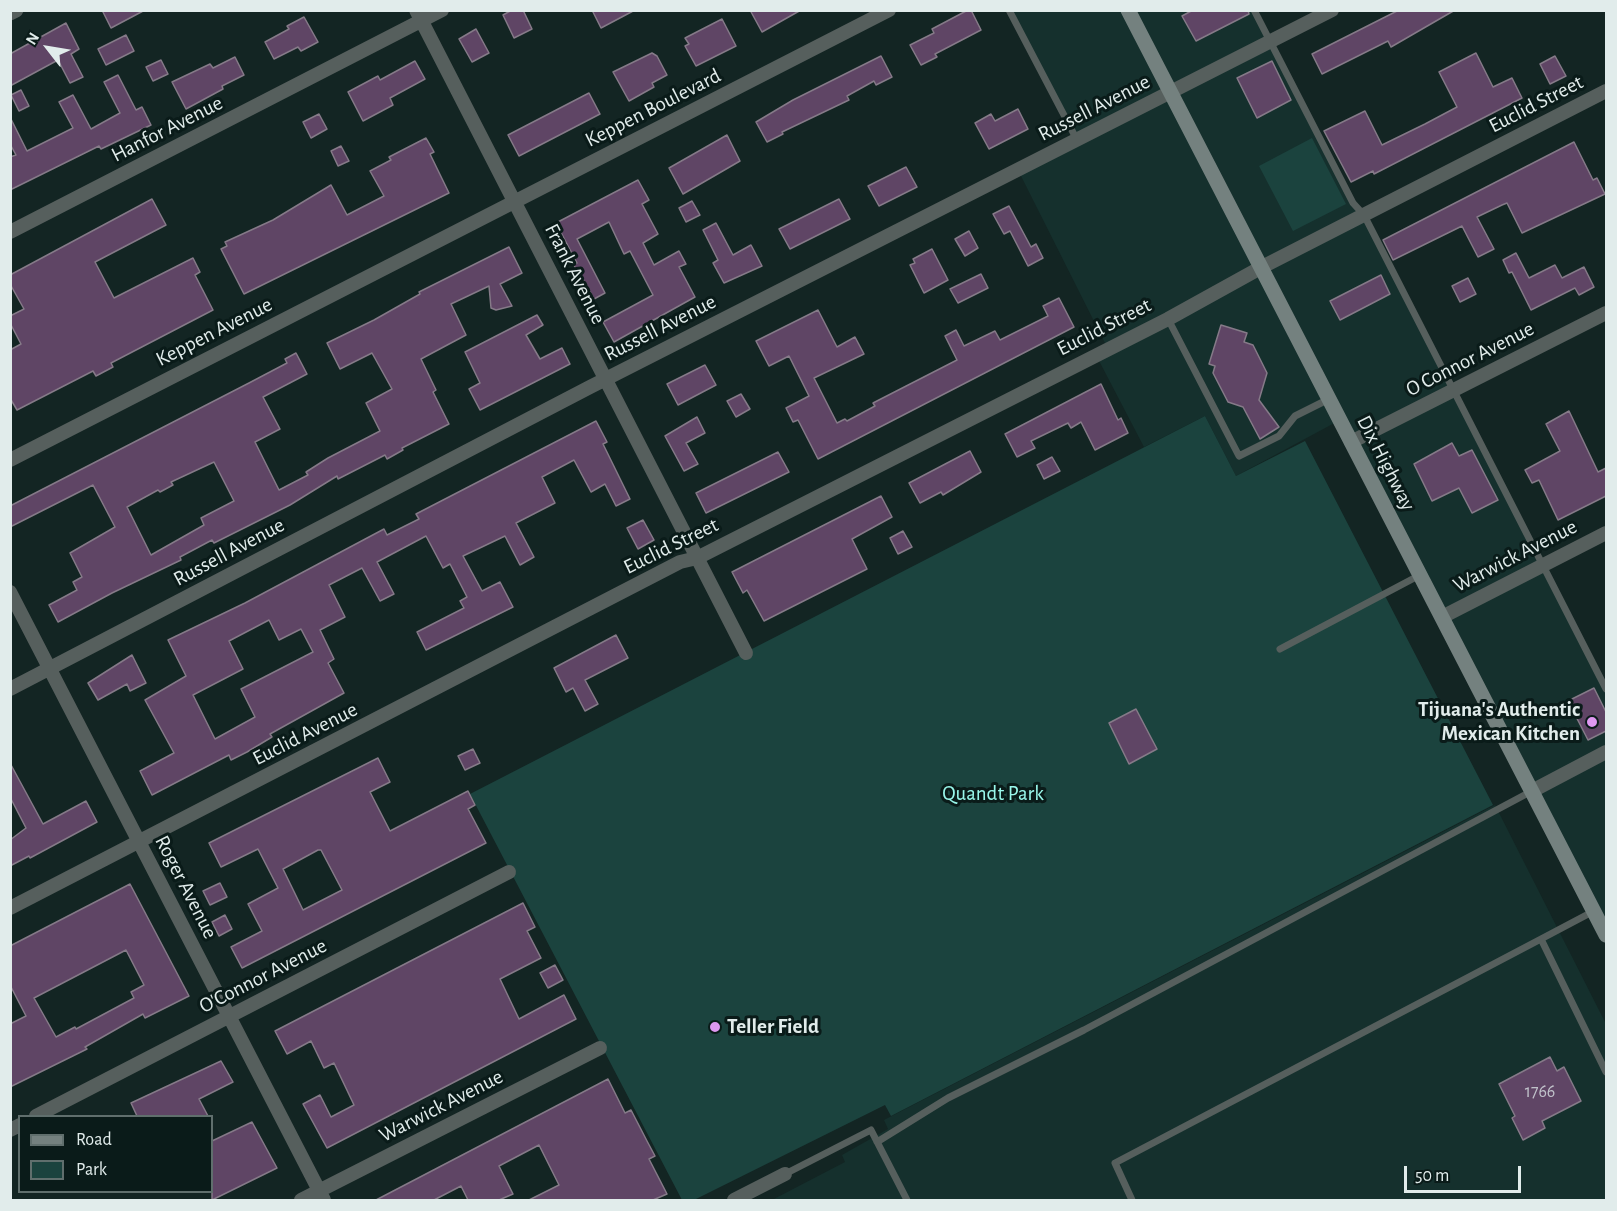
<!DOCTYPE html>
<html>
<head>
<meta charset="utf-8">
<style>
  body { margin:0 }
  #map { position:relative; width:1617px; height:1211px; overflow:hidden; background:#132523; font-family:"Alegreya Sans",sans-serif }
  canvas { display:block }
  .frame { position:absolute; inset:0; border:12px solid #e1eceb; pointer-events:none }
  .legend { position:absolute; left:18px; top:1115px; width:195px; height:78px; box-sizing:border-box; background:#0a1b19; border:2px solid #606f6d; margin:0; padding:8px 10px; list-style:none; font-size:18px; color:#e1eceb }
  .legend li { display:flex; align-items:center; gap:12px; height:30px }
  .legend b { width:30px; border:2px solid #606f6d }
  .north { position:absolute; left:18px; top:18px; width:60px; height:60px; -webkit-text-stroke:4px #0a1b19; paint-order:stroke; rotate:301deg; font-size:16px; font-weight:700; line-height:24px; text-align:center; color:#e1eceb }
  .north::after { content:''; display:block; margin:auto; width:21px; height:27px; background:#e1eceb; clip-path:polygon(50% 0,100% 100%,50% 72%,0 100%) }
  .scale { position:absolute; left:1404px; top:1166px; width:117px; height:27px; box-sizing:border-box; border:3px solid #e1eceb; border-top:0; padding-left:8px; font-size:18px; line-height:21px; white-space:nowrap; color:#e1eceb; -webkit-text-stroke:4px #0a1b19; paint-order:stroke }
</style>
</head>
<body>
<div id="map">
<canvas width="1617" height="1211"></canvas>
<div class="frame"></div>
<ul class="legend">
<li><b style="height:8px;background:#74817f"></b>Road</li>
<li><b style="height:16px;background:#1b433e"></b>Park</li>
</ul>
<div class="north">N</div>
<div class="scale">50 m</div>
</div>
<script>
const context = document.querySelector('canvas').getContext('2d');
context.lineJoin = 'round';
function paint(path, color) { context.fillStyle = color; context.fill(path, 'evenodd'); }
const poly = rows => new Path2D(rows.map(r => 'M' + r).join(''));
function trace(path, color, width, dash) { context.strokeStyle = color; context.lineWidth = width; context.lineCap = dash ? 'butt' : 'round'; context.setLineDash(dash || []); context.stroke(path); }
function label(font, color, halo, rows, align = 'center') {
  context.font = font + ' "Alegreya Sans",sans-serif'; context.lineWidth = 6; context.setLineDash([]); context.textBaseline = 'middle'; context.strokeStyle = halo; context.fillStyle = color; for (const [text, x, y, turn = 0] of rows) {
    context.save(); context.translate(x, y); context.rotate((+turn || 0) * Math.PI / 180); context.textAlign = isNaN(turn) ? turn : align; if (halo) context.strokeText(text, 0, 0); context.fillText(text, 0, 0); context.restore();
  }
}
const built = poly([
  [1009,11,1254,11,1353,202,1364,215,1606,689,1606,935,1340,420,1236,476,1205,416,1144,447,1096,355,1108,349,1018,170,1076,140],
  [1495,805,1606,1024,1606,1200,772,1200,845,1162,842,1155,888,1129,884,1120]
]);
const green = poly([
  [1312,138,1346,204,1293,231,1259,166],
  [1205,416,1236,476,1305,441,1493,805,891,1116,885,1105,694,1200,682,1200,470,794]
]);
const building = poly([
  [102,10,145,10,111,28,102,10],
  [512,10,523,10,532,29,514,38,503,15,512,10],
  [592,10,635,10,601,28,592,10],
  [750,10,801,10,762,32,750,10],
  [968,10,971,10,981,30,935,54,937,57,921,65,910,45,934,33,932,29,968,10],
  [1193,10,1248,10,1249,14,1196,41,1182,16,1193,10],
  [1399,10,1455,10,1391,47,1388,41,1322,74,1312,54,1399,10],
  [304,17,318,42,301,51,298,47,274,59,265,42,289,29,287,26,304,17],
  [722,19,736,46,696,66,685,46,689,44,685,38,722,19],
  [66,23,79,49,71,54,83,77,70,83,58,60,10,86,10,54,66,23],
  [476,29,489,53,472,62,459,39,476,29],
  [126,35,134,51,106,65,98,49,126,35],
  [652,53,657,56,667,75,652,83,654,87,629,101,613,72,652,53],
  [1476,53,1493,87,1512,78,1522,98,1374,174,1373,171,1351,182,1324,131,1365,111,1382,145,1425,124,1457,107,1439,72,1476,53],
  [881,56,892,77,876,85,874,81,847,96,849,100,782,132,783,134,767,142,756,122,793,100,881,56],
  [1555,56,1566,76,1550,84,1540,64,1555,56],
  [235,57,244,75,222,86,223,89,186,109,172,82,210,64,213,68,235,57],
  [161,60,168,74,153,81,146,67,161,60],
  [415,61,425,79,390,98,393,105,363,121,348,92,378,76,380,80,415,61],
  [1272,61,1291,100,1257,118,1237,78,1272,61],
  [118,75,136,110,142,107,151,125,101,149,99,146,10,190,10,157,16,155,10,144,10,117,27,151,73,128,59,102,73,95,91,129,120,113,104,82,118,75],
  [21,90,29,106,19,111,11,95,21,90],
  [589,93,600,114,519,156,508,135,589,93],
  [1018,109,1028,129,989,149,975,123,991,114,995,121,1018,109],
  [319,114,327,129,311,138,303,122,319,114],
  [727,135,740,161,683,194,669,168,727,135],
  [426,138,434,152,430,154,449,193,244,294,221,249,227,246,225,242,273,220,331,185,347,215,384,196,370,171,391,160,389,157,426,138],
  [1574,142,1593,180,1597,178,1605,194,1522,233,1507,203,1502,205,1477,217,1494,249,1478,257,1462,226,1393,260,1383,240,1574,142],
  [341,146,349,161,338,166,331,151,341,146],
  [906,167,917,187,879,206,868,186,906,167],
  [638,180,649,200,642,204,658,234,643,243,654,265,679,251,686,264,679,267,695,297,614,342,603,322,653,295,630,251,624,254,609,222,577,239,605,293,594,299,582,277,580,278,574,265,577,263,556,223,638,180],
  [152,199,166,225,95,262,114,298,193,258,200,272,195,275,213,310,111,363,113,367,96,376,93,371,17,410,10,398,10,350,21,344,10,323,10,316,24,309,10,284,10,275,152,199],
  [839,199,850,219,790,249,779,229,839,199],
  [692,201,700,215,686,222,679,208,692,201],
  [1009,206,1031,247,1036,244,1043,258,1028,266,1010,231,1004,234,993,214,1009,206],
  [716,223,733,255,751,245,762,266,724,283,713,263,718,260,703,230,716,223],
  [969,231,978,248,965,256,955,239,969,231],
  [509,247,522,273,500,284,512,306,496,310,491,308,489,286,451,304,466,335,421,359,436,390,433,392,449,424,402,448,403,450,387,459,385,455,338,479,337,476,290,505,214,543,212,540,180,557,181,560,112,593,58,622,49,605,77,590,73,582,82,577,70,553,115,527,93,485,10,527,10,506,249,383,287,363,285,359,296,353,307,374,263,397,280,429,255,442,279,490,308,475,306,472,328,458,380,431,366,403,392,389,372,353,340,369,327,343,374,320,420,294,419,292,509,247],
  [214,462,234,501,201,518,204,525,151,555,127,507,158,490,160,492,173,485,171,482,214,462],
  [932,249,948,280,924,293,910,265,915,263,913,259,932,249],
  [1516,253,1529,278,1555,265,1562,278,1584,267,1594,287,1579,295,1575,288,1531,310,1512,272,1509,273,1503,260,1516,253],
  [981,274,988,288,958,303,950,289,981,274],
  [1381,275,1390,294,1340,320,1330,301,1381,275],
  [1468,278,1476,294,1460,302,1452,286,1468,278],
  [1059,298,1074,327,818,459,798,420,793,422,786,408,809,396,789,356,769,366,756,341,818,310,837,347,855,337,864,354,814,378,837,423,845,419,847,421,875,406,873,403,957,360,945,336,956,330,964,346,995,331,1000,340,1048,316,1043,306,1059,298],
  [537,315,543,325,526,335,540,359,562,348,570,364,480,410,469,389,480,383,465,352,537,315],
  [1221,325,1247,333,1244,342,1253,345,1267,373,1259,400,1279,427,1260,439,1243,407,1228,402,1213,373,1215,366,1209,364,1221,325],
  [705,365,716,385,678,405,667,384,705,365],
  [1101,384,1118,420,1121,418,1128,433,1095,450,1081,422,1071,428,1068,423,1031,441,1035,448,1017,457,1005,434,1101,384],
  [741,394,750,409,736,417,727,401,741,394],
  [1569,411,1598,472,1606,468,1606,496,1558,520,1539,480,1532,483,1525,470,1560,451,1546,424,1569,411],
  [697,417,705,433,686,443,698,464,684,471,665,436,697,417],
  [596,421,607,442,603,444,630,499,616,506,605,484,591,492,574,460,542,477,555,503,516,523,534,557,520,565,505,536,463,556,482,591,500,582,513,607,426,650,417,632,464,608,460,601,467,597,450,564,443,568,426,536,377,562,394,594,380,601,362,568,329,585,345,617,320,630,334,659,328,663,344,693,270,734,272,737,247,752,231,760,229,755,152,795,140,771,174,753,145,700,186,676,168,640,245,603,384,529,387,535,419,519,416,514,596,421],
  [269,620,279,640,301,629,313,652,241,689,255,717,215,739,193,695,243,669,229,641,269,620],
  [1452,443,1459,456,1472,450,1498,500,1472,513,1459,488,1432,501,1414,464,1452,443],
  [970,451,981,472,943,495,941,492,920,503,909,483,970,451],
  [778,452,789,472,706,513,696,493,778,452],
  [1052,457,1060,471,1044,479,1037,465,1052,457],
  [881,496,892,517,852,539,867,569,764,621,747,590,743,593,732,572,881,496],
  [643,520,654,540,638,549,627,528,643,520],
  [903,531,912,547,898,554,890,538,903,531],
  [616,635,628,658,585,680,598,704,585,711,573,688,566,692,554,668,616,635],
  [132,655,146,683,130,691,127,684,98,700,88,683,132,655],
  [1594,688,1606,712,1606,731,1588,740,1568,701,1594,688],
  [1136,709,1157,749,1129,764,1109,723,1136,709],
  [473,749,480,763,465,770,458,756,473,749],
  [378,758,390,782,370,792,390,831,468,791,475,805,468,809,486,843,242,968,231,947,262,931,248,904,278,888,258,849,221,867,209,843,378,758],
  [318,850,321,850,342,890,303,910,283,869,318,850],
  [10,763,43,824,86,801,97,822,30,858,29,856,10,866,10,840,26,828,10,797,10,763],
  [220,883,227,897,210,905,203,891,220,883],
  [130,884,189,996,145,1018,143,1014,85,1047,87,1049,10,1087,10,1024,26,1016,10,985,10,946,130,884],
  [126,950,144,985,131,992,134,998,76,1029,75,1027,56,1037,34,998,126,950],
  [523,903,535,927,527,931,541,958,500,979,519,1019,564,995,576,1019,327,1148,303,1104,320,1095,331,1117,354,1105,334,1063,324,1068,311,1041,287,1054,275,1031,523,903],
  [225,915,232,929,219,936,212,922,225,915],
  [555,965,563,980,548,988,540,973,555,965],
  [1550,1057,1557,1071,1564,1067,1581,1101,1542,1121,1545,1128,1523,1140,1512,1118,1515,1116,1499,1084,1550,1057],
  [221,1061,233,1082,199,1099,208,1116,137,1116,131,1103,221,1061],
  [608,1079,625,1113,631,1110,647,1141,655,1156,649,1159,667,1194,653,1200,529,1200,559,1185,539,1145,499,1166,513,1194,499,1200,468,1200,461,1186,434,1200,376,1200,608,1079],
  [252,1122,277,1168,212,1200,212,1141,252,1122]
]);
const service = poly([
  [1009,10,1077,140],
  [1254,10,1353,203,1364,215,1606,689],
  [1168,319,1239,456,1279,436,1295,416,1329,399],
  [1280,649,1420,575],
  [1541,939,1594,911],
  [877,1142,948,1098,1084,1030,1532,791],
  [785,1174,871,1130,907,1200],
  [1132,1200,1115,1163,1541,939,1606,1072]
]);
const minor = poly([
  [416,10,746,653],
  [10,232,442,10],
  [1351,442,1606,313],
  [10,460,889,10],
  [10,592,324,1200],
  [1442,617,1606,533],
  [10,689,590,387,1332,10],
  [1532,791,1606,752],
  [10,908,680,562,697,558,1168,319,1262,267,1606,91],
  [36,1116,509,872],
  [10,1130,20,1125],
  [301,1200,600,1048],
  [734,1200,785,1174]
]);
const tertiary = poly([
  [10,13,16,10]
]);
const secondary = poly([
  [1128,10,1606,935]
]);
const markers = [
  [1592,722,6,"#df98f1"],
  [715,1027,6,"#df98f1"]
];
const numberNames = [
  ["1766",1540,1092]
];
const streetNames = [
  ["Euclid Street",1536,104,-27],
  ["Keppen Boulevard",653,108,-27],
  ["Russell Avenue",1094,108,-27],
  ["Hanfor Avenue",167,129,-27],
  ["Frank Avenue",575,274,63],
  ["Euclid Street",1104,327,-27],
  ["Russell Avenue",660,328,-27],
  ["Keppen Avenue",214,332,-27],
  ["O Connor Avenue",1470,359,-27],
  ["Dix Highway",1386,463,63],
  ["Euclid Street",671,546,-26],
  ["Russell Avenue",229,552,-28],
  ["Warwick Avenue",1515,556,-27],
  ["Euclid Avenue",305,734,-27],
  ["Roger Avenue",186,887,63],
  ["O'Connor Avenue",263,976,-27],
  ["Warwick Avenue",441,1106,-27]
];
const poiNames = [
  ["Tijuana's Authentic",1580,710],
  ["Mexican Kitchen",1580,734],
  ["Teller Field",727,1027,"left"]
];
const parkNames = [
  ["Quandt Park",993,794]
];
paint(built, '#15302d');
paint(green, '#1b433e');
paint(building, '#5f4565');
trace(building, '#857a88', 1.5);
trace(service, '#565f5d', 7);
trace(minor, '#565f5d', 14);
trace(tertiary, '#565f5d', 15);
trace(secondary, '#74817f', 15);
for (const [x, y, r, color] of markers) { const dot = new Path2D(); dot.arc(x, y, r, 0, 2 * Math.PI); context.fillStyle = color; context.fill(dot); trace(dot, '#0a1b19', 2); }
label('18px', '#c0c2ca', null, numberNames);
label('21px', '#e1eceb', '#0a1b19', streetNames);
label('bold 21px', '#e1eceb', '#0a1b19', poiNames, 'right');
label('21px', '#99f8eb', '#0a1b19', parkNames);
</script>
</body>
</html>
